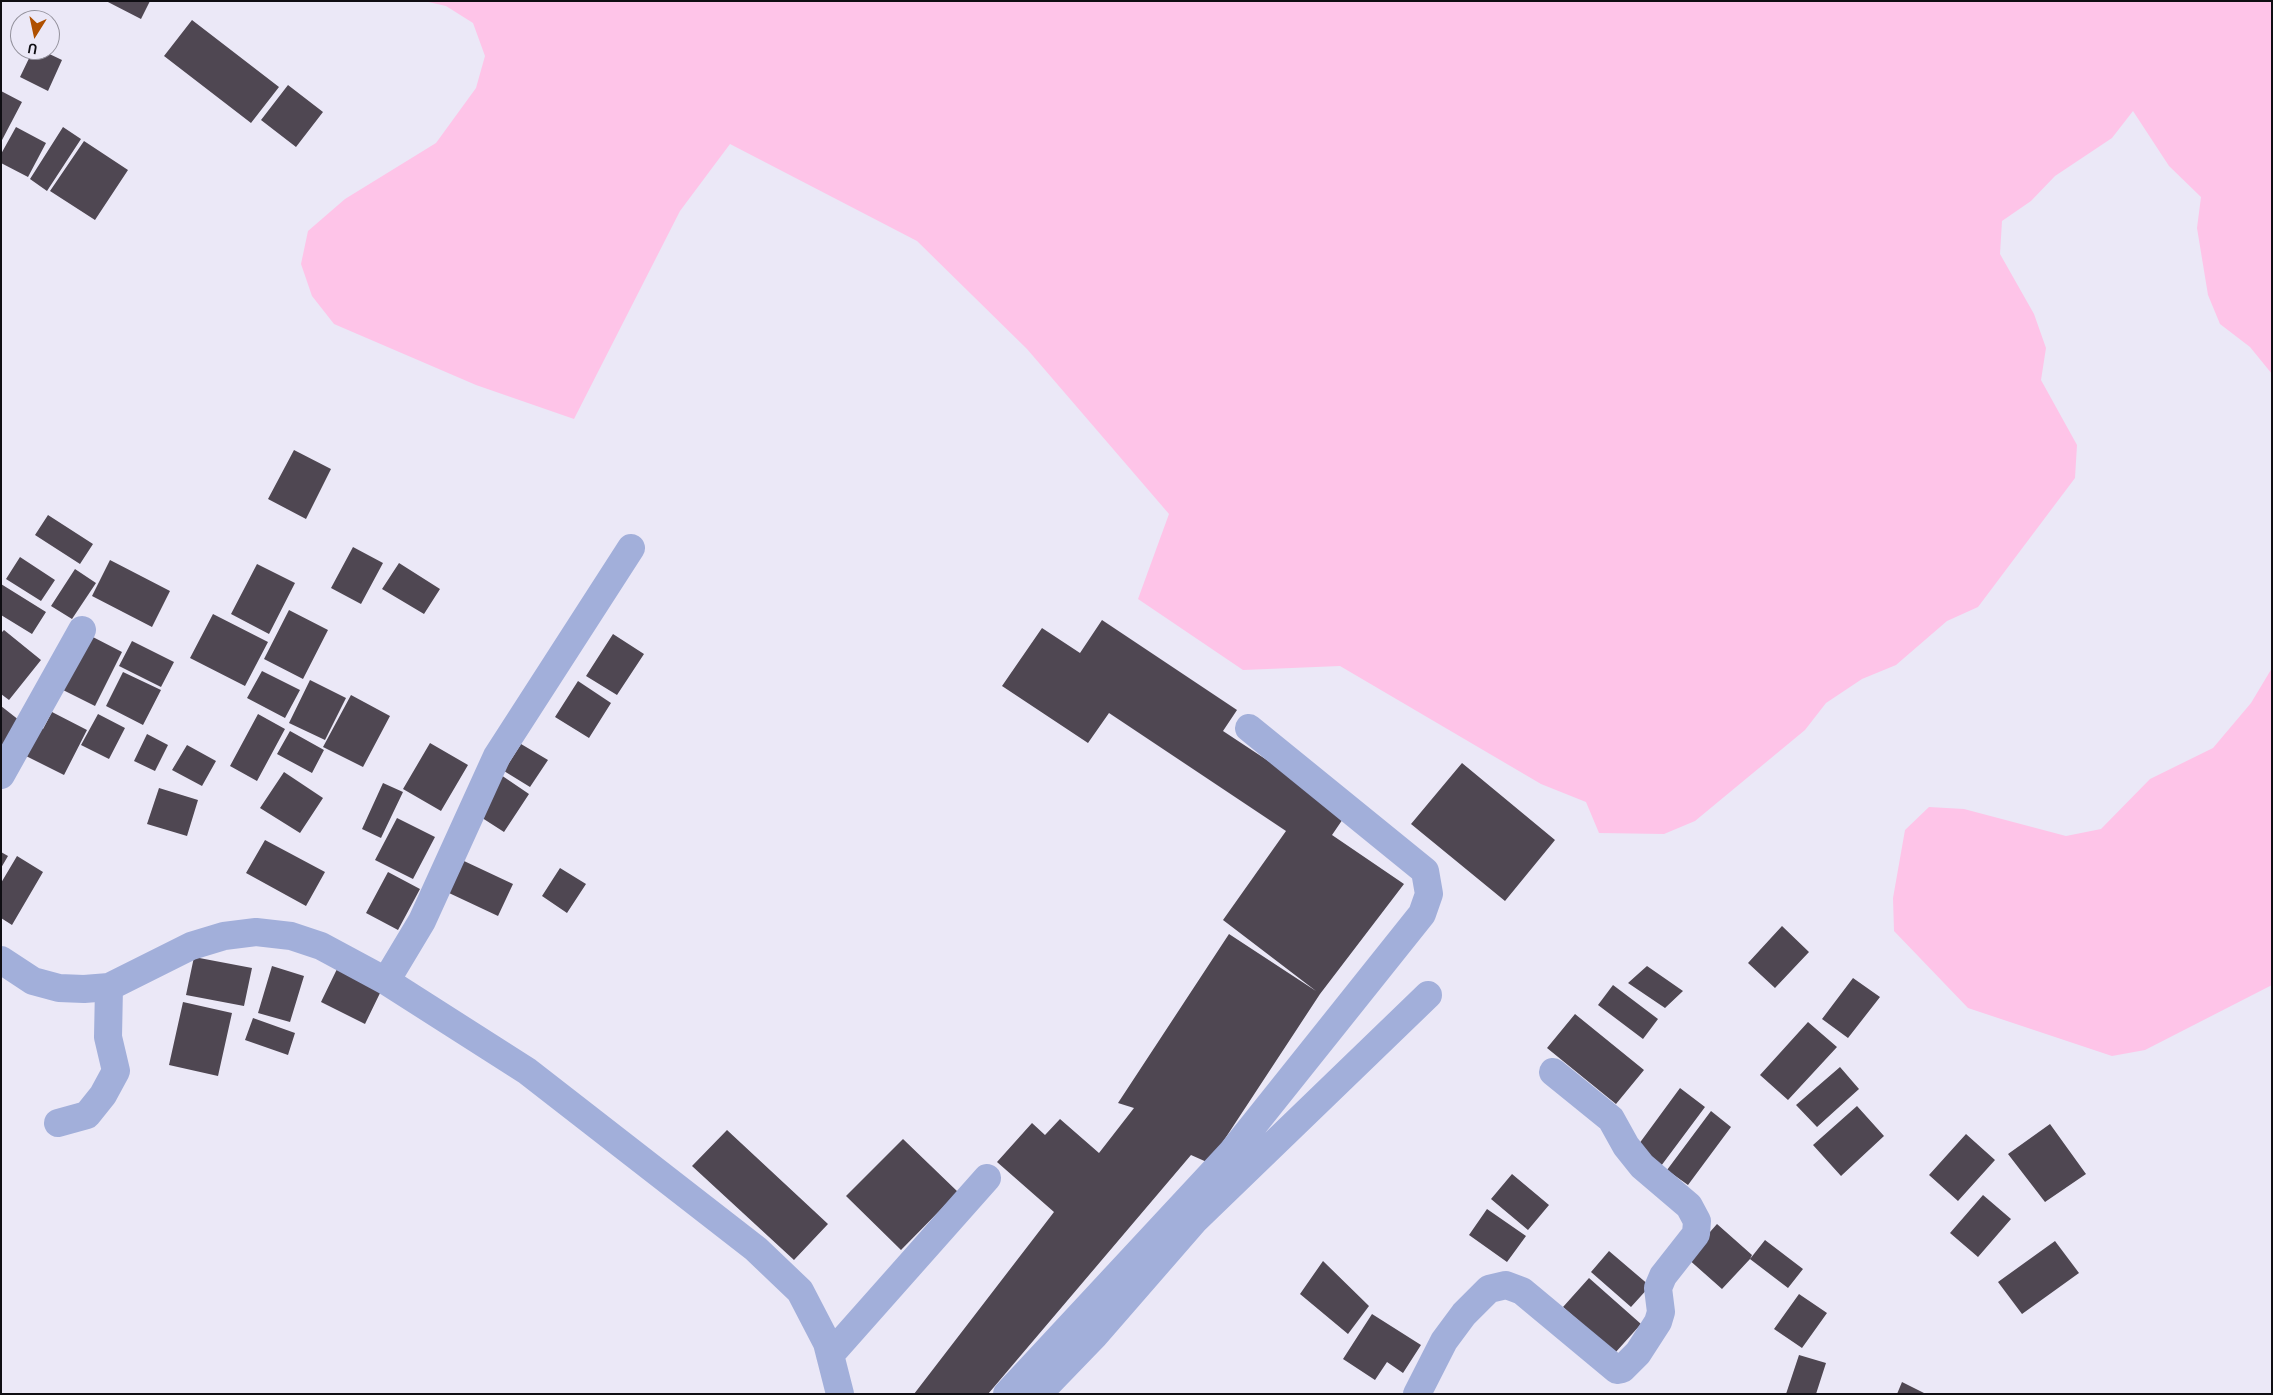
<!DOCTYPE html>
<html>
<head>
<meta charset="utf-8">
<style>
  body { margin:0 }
  #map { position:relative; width:2273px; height:1395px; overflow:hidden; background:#ebe8f7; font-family:"Space Grotesk",sans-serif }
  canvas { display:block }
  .frame { position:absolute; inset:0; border:2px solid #0f0e13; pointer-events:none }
  .north { position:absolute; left:10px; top:10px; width:50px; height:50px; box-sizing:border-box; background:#ebe8f7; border:1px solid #93919c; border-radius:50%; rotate:190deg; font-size:14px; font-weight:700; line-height:20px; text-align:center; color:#0f0e13 }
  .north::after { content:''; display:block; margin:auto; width:18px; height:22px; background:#af5000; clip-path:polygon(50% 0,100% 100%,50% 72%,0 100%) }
</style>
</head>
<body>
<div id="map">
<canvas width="2273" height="1395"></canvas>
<div class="frame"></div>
<div class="north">U</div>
</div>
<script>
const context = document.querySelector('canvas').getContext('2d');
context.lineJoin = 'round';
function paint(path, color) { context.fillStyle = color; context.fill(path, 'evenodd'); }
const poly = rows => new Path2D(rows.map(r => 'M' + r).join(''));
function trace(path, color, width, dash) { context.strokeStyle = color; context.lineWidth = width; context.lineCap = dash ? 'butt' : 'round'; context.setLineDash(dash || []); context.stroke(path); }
const green = poly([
  [424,1,2272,1,2272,374,2250,347,2220,324,2208,295,2197,228,2201,197,2169,166,2133,111,2112,138,2055,176,2031,201,2002,221,2000,254,2034,314,2046,348,2041,380,2077,445,2075,478,1978,607,1947,621,1896,665,1862,679,1826,703,1805,730,1695,821,1664,834,1599,833,1586,802,1541,784,1340,666,1243,670,1138,599,1169,514,1027,349,917,241,730,144,680,211,574,419,476,385,334,324,312,296,301,264,308,231,345,199,436,143,476,88,485,56,473,23,446,6],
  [2272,668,2272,985,2145,1050,2112,1056,1968,1008,1894,931,1893,898,1905,830,1929,807,1964,809,2066,836,2101,829,2150,779,2213,748,2251,703]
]);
const building = poly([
  [106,1,150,1,141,19],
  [192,20,279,87,251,123,164,56],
  [33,50,41,50,62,60,48,91,20,77],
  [288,85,323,112,296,147,261,120],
  [1,91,22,102,1,142],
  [16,127,46,143,28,177,1,163,1,154],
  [63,127,81,139,47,191,30,179],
  [84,141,128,170,95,220,50,191],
  [294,450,331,469,306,519,268,499],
  [48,515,93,544,80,564,35,535],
  [353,547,383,563,361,604,331,588],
  [20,557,55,580,41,601,6,579],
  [110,560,170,591,152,627,92,596],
  [399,563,440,589,424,614,382,589],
  [257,564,295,583,269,634,231,614],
  [75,569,96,583,72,619,51,606],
  [1,584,46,612,32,634,1,615],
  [289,610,328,630,303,679,264,659],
  [213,614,268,642,245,686,190,658],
  [1102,620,1237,710,1223,731,1347,813,1332,835,1404,884,1320,994,1209,1163,1191,1155,988,1394,914,1394,1054,1212,997,1162,1032,1123,1045,1135,1060,1119,1099,1153,1134,1108,1118,1103,1229,934,1316,991,1223,920,1286,831,1109,713,1088,743,1002,686,1042,628,1080,653],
  [4,630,41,660,9,700,1,694,1,633],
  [613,634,644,654,617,695,586,676],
  [89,635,122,652,95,706,61,689],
  [132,641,174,662,161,687,119,666],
  [262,671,300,690,285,718,247,698],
  [123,672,161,690,143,725,106,706],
  [310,680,346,698,325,740,289,723],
  [578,681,611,703,589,738,555,717],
  [351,695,390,716,363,767,323,747],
  [1,706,24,724,1,753],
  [52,712,87,730,64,775,18,752,32,724,43,729],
  [98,714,125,728,109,759,81,745],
  [258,714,285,729,257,781,230,766],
  [290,731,324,750,312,773,277,754],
  [147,734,168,745,155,771,134,761],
  [430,743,468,765,441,811,403,789],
  [521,744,548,760,530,787,504,771],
  [187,745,216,761,202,786,172,770],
  [1462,763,1555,840,1505,901,1411,824],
  [284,772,323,798,300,833,260,808],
  [501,775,529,794,504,832,476,814],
  [383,783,403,792,381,838,362,829],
  [159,788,198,800,187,836,147,824],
  [397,818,435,837,413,879,375,860],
  [265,840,325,872,306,906,246,873],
  [1,852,8,856,1,868],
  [17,856,43,872,12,925,1,918,1,883],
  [464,861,513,884,498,916,449,893],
  [560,868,586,884,567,913,542,896],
  [388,872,420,889,398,930,366,913],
  [1782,926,1809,952,1775,988,1748,963],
  [194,957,252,968,244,1006,186,995],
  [272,966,304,976,290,1022,258,1013],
  [1647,966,1683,991,1665,1008,1628,983],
  [337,969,381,991,365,1024,321,1002],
  [1853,978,1880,997,1848,1038,1822,1019],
  [1613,985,1658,1019,1643,1039,1598,1005],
  [183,1002,232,1013,218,1076,169,1065],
  [1575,1014,1644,1070,1616,1104,1547,1048],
  [253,1018,295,1033,288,1055,245,1040],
  [1808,1022,1837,1047,1788,1100,1760,1075],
  [1840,1067,1859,1089,1817,1127,1796,1105],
  [1680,1088,1705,1107,1661,1166,1636,1148],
  [1857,1106,1884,1136,1841,1176,1813,1145],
  [1711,1111,1731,1127,1688,1185,1667,1170],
  [2050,1124,2086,1174,2045,1202,2008,1154],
  [727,1130,828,1224,794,1260,692,1166],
  [1966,1134,1995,1160,1958,1201,1929,1175],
  [903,1139,958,1192,901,1250,846,1196],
  [1512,1174,1549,1205,1528,1230,1491,1199],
  [1983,1195,2011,1219,1978,1257,1950,1233],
  [1487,1209,1526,1236,1507,1262,1469,1235],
  [1717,1224,1752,1255,1750,1259,1765,1240,1803,1269,1788,1288,1750,1259,1722,1289,1687,1258],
  [2055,1241,2079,1273,2022,1314,1998,1282],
  [1609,1251,1650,1286,1631,1307,1591,1272],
  [1323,1261,1369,1306,1348,1334,1300,1294],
  [1589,1278,1641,1324,1615,1353,1563,1307],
  [1799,1294,1827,1313,1802,1348,1774,1329],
  [1372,1314,1421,1345,1403,1373,1387,1362,1375,1380,1343,1359],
  [1799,1355,1826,1363,1816,1394,1786,1394],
  [1902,1382,1926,1394,1897,1394]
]);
const minor = poly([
  [1,775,82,630],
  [1,960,33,981,59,988,84,989,109,987,191,946,224,936,256,932,291,936,321,946,386,981,527,1071,756,1249,800,1291,827,1343,840,1394],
  [386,981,422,921,497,756,631,548],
  [58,1123,87,1115,103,1095,116,1071,108,1037,109,987],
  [830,1355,987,1178],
  [1007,1394,1232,1152,1422,914,1429,894,1425,871,1249,728],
  [1038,1394,1094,1336,1194,1221,1428,995],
  [1417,1394,1444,1341,1464,1314,1489,1289,1506,1285,1522,1291,1617,1370,1622,1369,1638,1353,1658,1322,1661,1312,1658,1288,1663,1276,1696,1234,1697,1221,1689,1206,1642,1166,1626,1146,1611,1119,1553,1072]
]);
paint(green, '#fec4e8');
paint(building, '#4f4752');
trace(minor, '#a2afda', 28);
</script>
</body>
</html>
